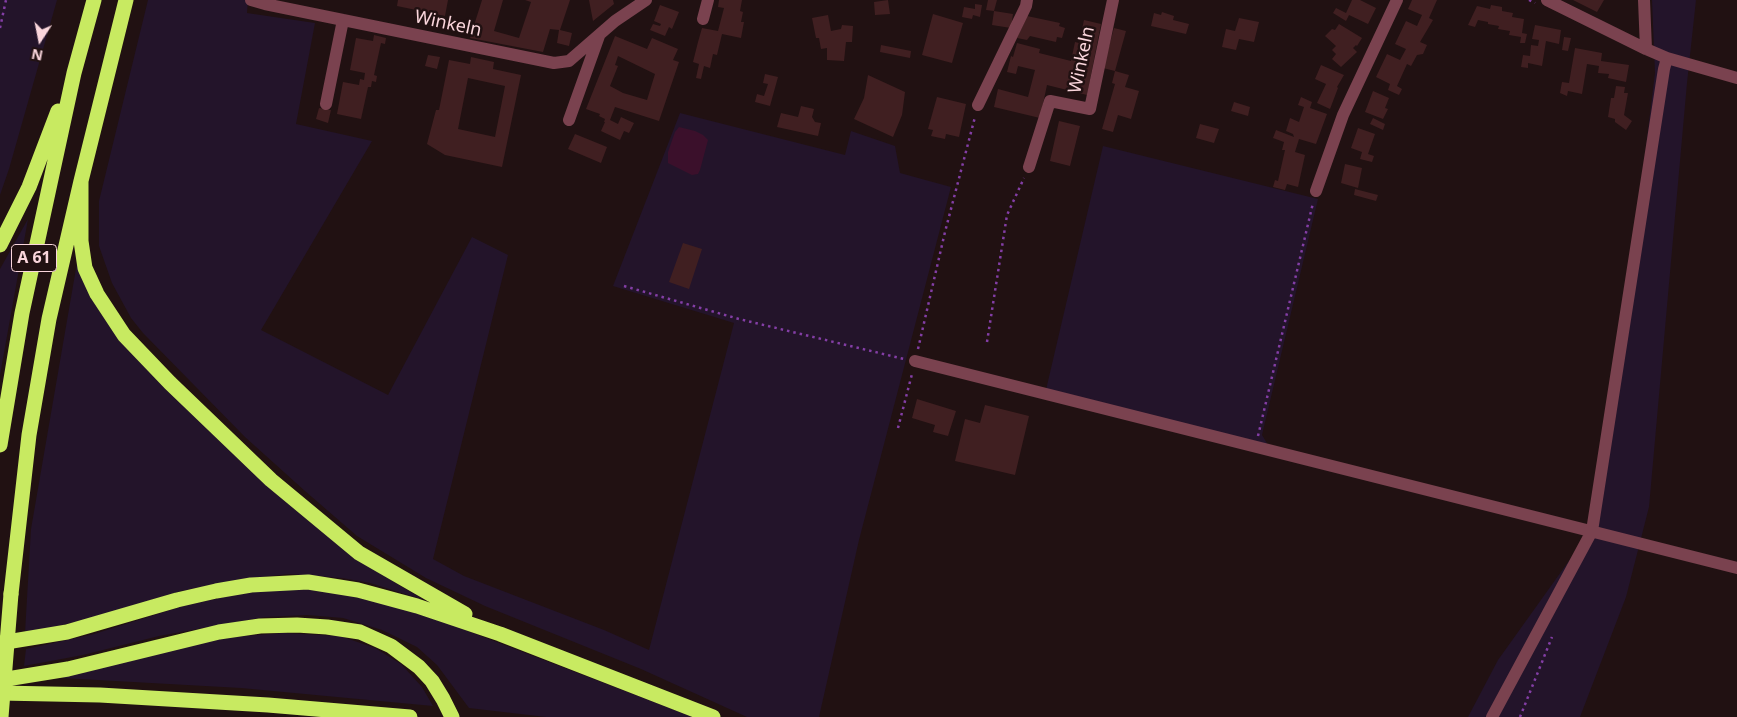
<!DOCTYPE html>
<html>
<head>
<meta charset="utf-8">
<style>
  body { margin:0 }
  #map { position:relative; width:1737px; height:717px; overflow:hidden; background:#211112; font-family:"Noto Sans",sans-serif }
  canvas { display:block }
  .north { position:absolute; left:15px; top:15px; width:50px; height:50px; -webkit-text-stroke:4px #211112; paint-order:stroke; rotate:191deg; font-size:14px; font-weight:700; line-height:20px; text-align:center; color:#fad6dc }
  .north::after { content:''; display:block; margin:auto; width:18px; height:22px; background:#fad6dc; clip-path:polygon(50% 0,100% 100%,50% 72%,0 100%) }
</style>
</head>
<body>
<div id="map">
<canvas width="1737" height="717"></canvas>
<div class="north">N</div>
</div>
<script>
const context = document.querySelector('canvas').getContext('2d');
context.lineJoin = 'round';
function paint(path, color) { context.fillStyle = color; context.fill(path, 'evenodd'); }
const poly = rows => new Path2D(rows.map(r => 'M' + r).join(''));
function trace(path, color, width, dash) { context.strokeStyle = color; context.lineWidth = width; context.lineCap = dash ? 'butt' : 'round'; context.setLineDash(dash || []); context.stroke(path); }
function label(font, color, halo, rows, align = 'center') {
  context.font = font + ' "Noto Sans",sans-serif'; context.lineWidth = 5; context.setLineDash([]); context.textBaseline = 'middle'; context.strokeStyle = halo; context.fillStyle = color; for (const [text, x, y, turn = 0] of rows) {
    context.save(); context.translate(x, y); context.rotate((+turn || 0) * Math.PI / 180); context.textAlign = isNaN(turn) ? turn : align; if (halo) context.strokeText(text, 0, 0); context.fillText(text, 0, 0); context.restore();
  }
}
const green = poly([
  [0,0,57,0,9,169,0,195],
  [148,0,248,0,247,13,315,23,296,124,372,141,261,330,388,395,472,237,508,255,433,559,464,576,604,630,649,650,734,323,613,286,680,113,845,155,851,131,895,146,900,173,951,187,859,540,819,717,747,717,641,669,485,606,426,578,357,536,305,491,245,437,143,333,131,318,112,283,99,246,99,201],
  [1652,0,1696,0,1687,83,1649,507,1626,597,1580,717,1468,717,1498,660,1596,523,1645,155,1655,73],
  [1103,146,1318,199,1262,435,1268,445,1045,394],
  [28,219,0,375,0,269],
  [78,257,101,314,345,550,394,582,424,600,370,583,342,578,289,574,242,579,181,591,85,620,25,633,31,529],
  [295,588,349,592,405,607,693,717,546,717,469,708,437,665,417,647,382,630,343,618,307,615,265,617,159,636,83,655,24,666,26,649,94,634,183,606,243,593],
  [283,633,340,636,375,648,401,664,422,687,433,706,241,688,61,678,202,641,244,636]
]);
const water = poly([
  [679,127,695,131,703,135,708,140,700,170,698,174,692,175,668,163,668,152,675,132]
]);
const building = poly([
  [398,0,448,0,445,16,397,6],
  [482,0,503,0,494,31,519,38,531,2,525,0,570,0,560,30,572,33,569,46,557,43,559,30,550,29,543,52,470,38],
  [589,0,613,0,614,4,593,21],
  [719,0,742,0,740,11,743,12,741,22,744,22,741,38,722,34,717,55,713,54,710,68,704,66,701,79,696,78,699,64,693,62,698,42,702,28,718,31,724,8,718,7],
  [888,0,890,14,875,15,874,2],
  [988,0,997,0,994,11,986,10],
  [1352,0,1360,0,1376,8,1368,24,1349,15,1346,21,1333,13,1336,8,1346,13],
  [1412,0,1437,0,1429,18,1433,20,1420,42,1427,45,1423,54,1417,55,1411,66,1407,64,1397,86,1402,89,1399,95,1388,90,1390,84,1376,77,1387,54,1400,60,1406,49,1395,44,1406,21,1417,26,1422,15,1408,9],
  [1573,0,1604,0,1597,12],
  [975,4,982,5,980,17,973,15,972,19,962,17,964,7,975,9],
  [660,5,679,12,672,29,669,27,665,36,650,30,653,24,660,26,661,24,654,21],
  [1491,5,1502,7,1502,11,1513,13,1512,17,1524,19,1522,33,1527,34,1525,43,1520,43,1521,37,1509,35,1510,31,1498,29,1499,26,1488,24,1488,22,1478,20,1475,27,1468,25,1477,6,1490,9],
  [994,11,1013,14,1011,28,992,25],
  [1162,12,1174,16,1173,20,1189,24,1186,34,1151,26,1154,13,1161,15],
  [933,14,963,23,952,63,922,55],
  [828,15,831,31,841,29,842,25,853,26,852,42,846,42,844,61,827,60,827,48,821,49,819,38,816,38,812,18],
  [1027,16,1060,23,1059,26,1065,28,1062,38,1057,37,1056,42,1030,36,1027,40,1017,38],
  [1239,18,1259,22,1254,42,1239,39,1236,50,1222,47,1226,29,1235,31],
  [1084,20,1101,24,1087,95,1047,85,1040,118,994,107,998,89,1028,97,1035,70,1018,66,1016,74,1007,72,1011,56,1013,57,1017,43,1040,49,1039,53,1071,61,1075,42,1079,43],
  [1339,24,1362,38,1357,46,1356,45,1353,48,1357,52,1341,67,1332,59,1336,54,1332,50,1336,46,1325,36,1332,29,1335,30],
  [1535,25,1561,30,1559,44,1546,41,1542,66,1528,63,1528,68,1521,67,1523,55,1530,56,1531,45,1538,46,1539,40,1532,39],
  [1114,28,1126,31,1115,71,1103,68],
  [374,35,386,38,385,44,381,43,374,75,377,76,376,82,372,81,371,87,368,87,361,119,337,114,343,82,359,85,360,79,364,80,365,73,350,70,356,38,373,41],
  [615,36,647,49,652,38,678,49,673,60,679,62,659,121,615,107,610,120,618,124,621,117,634,123,629,133,624,131,620,140,601,131,605,122,604,122,605,119,599,116,600,114,586,109],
  [618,56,655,74,647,100,623,93,610,86,618,66,615,65],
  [1564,37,1571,38,1568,51,1562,50],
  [881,45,911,51,910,58,880,52],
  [1575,48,1602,53,1601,61,1629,65,1626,82,1608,78,1609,74,1598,73,1599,66,1587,64,1582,94,1568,91,1567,96,1560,93,1562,82,1569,83],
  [428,55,440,57,437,69,425,66],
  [471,57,494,62,493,69,521,75,502,167,445,155,427,144,436,110,439,110,449,60,470,64],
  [468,78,505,86,495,137,458,129],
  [1321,65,1344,75,1337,87,1338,88,1330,109,1317,103,1326,84,1315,79],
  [1115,71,1129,75,1125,87,1139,91,1131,119,1118,115,1113,132,1102,129,1115,84,1112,83],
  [765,74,778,77,770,106,755,102,757,94,764,96,768,84,763,83],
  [868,75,905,92,902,115,893,137,854,119,864,98],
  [1616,86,1625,87,1624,93,1628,93,1624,115,1632,121,1626,130,1615,122,1615,119,1608,117,1611,98,1614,98],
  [1373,91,1389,98,1385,108,1388,109,1383,119,1365,112],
  [937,97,966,104,959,137,946,134,945,139,931,136,933,130,928,129],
  [1301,97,1312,102,1310,108,1327,114,1316,144,1299,139,1295,152,1305,155,1298,187,1287,184,1285,190,1273,187,1275,180,1278,181,1285,150,1282,150,1284,142,1273,138,1276,130,1294,137,1293,134,1286,131,1290,118,1299,122,1304,107,1298,105],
  [1234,102,1250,107,1248,116,1231,111],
  [801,106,814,109,812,117,815,122,821,123,818,136,777,127,781,113,798,117],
  [319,108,331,110,328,123,316,119],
  [1373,118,1385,124,1383,130,1370,124],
  [1059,121,1080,126,1070,166,1050,161],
  [1200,124,1219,129,1214,143,1196,138],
  [1358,128,1375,134,1368,154,1374,156,1372,162,1360,159,1362,152,1351,148],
  [575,134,607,147,601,163,568,149],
  [1345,164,1362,168,1358,188,1341,183],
  [1355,189,1378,195,1376,201,1354,195],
  [683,243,702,249,689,289,669,282],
  [917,399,956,411,948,436,933,432,935,425,912,418],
  [985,405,1029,416,1015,475,955,461,965,419,980,423]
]);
const path = poly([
  [1529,0,1535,3],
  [0,28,6,0],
  [624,286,739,319,904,359],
  [987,342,1007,215,1024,178],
  [918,349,945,232,975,117],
  [898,428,912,374],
  [1258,436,1313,203],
  [1520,717,1552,637]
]);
const minor = poly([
  [251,0,265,4,554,63,569,61,615,21,646,0],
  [1547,0,1646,49,1667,58,1737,78],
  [1644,0,1646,49],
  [703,19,708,0],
  [326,104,343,20],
  [978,105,1026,6,1027,0],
  [569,120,599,36],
  [1029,167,1050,101,1090,109,1113,0],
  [1316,191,1343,115,1397,0],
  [915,361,1737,568],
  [1492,717,1592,531,1664,69,1667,58]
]);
const highway = poly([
  [81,181,81,241,85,268,97,294,124,335,170,383,271,480,359,553,465,614],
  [0,245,29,187,58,111],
  [0,445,22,313,74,73,94,0],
  [11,594,29,435,49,319,81,181,126,0],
  [0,643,67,632,177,600,216,591,251,585,308,582,358,590,417,606,500,634,713,717],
  [0,680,68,669,219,632,260,626,297,625,327,627,360,632,391,646,419,667,432,681,443,699,452,717],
  [0,693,100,695,268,705,410,717]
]);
const highwayBridge = poly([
  [1,717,11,594]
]);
const shields = [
  [34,258,45]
];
const shieldNames = [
  ["A 61",34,258]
];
const streetNames = [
  ["Winkeln",448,24,12],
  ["Winkeln",1082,60,-78]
];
paint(green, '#23142a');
paint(water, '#3b102b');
paint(building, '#401f21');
trace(path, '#833ea5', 2.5, [2.5, 4]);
trace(minor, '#7a424f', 12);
trace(highway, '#c8ea61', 15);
trace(highwayBridge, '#c8ea61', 15);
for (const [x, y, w] of shields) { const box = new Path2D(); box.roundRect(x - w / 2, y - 13.5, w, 27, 4); context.fillStyle = '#211112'; context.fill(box); trace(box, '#fad6dc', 1); }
label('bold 16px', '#fad6dc', null, shieldNames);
label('18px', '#fad6dc', '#211112', streetNames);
</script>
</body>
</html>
